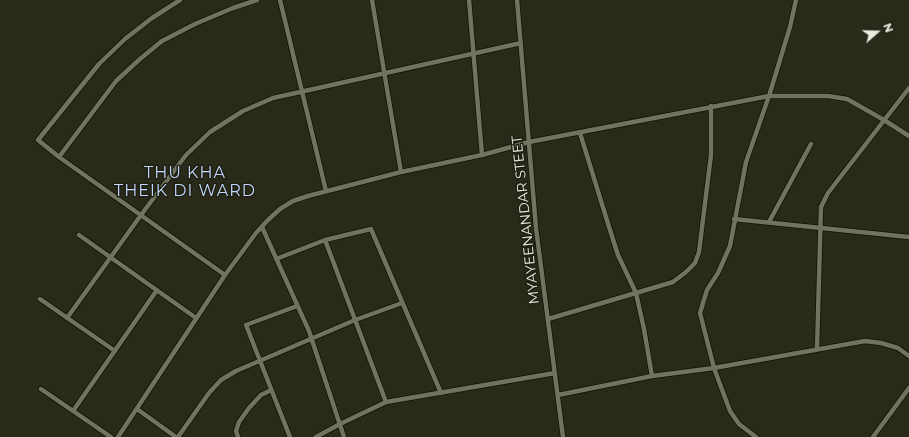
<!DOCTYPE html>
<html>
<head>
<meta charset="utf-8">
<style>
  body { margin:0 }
  #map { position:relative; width:909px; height:437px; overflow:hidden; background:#292a1a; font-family:Montserrat,sans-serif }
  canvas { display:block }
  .north { position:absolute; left:857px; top:12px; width:40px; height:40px; -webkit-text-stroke:3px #202011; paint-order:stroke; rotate:70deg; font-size:11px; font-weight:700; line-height:16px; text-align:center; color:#e9eae0 }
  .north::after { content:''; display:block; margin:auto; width:14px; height:18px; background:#e9eae0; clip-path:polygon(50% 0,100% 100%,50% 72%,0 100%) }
</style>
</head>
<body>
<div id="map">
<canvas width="909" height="437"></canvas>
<div class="north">N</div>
</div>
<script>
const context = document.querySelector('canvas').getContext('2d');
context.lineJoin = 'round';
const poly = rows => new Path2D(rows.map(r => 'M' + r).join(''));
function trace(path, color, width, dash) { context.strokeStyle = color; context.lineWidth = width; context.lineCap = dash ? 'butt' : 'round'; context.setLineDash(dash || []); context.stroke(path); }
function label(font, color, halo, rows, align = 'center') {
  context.font = font + ' Montserrat,sans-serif'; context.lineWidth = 3; context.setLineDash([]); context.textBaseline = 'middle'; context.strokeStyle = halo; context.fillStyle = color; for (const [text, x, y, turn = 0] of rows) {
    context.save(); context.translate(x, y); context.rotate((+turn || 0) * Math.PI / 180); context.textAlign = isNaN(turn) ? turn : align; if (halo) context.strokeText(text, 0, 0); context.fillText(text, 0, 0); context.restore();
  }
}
const street = poly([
  [180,0,152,18,125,39,99,64,38,140,59,157,225,275],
  [280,0,326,191],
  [372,0,401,172],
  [469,0,482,155],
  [517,0,536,228,563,437],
  [580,133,610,230,618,255,636,293,644,329,652,376],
  [59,157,116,81,140,59,162,41,195,24,233,8,257,0],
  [734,219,909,237],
  [769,222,811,144],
  [262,227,309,331,344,437],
  [79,235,196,318],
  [325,240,386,402],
  [276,259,325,240,371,229,441,393],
  [40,299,115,351],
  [67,318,141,215,186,155,210,132,243,111,273,98,521,43],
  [548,319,673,282,686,272,695,263,699,252,711,155,711,106],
  [817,349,821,207,828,193,909,88],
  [41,389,111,437],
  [558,395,652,376,714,368,865,341,881,343,898,348,909,356],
  [137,409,176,437],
  [73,411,157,290],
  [118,437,225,275,256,233,268,220,280,209,293,201,308,196,401,172,482,155,529,142,769,96,828,96,847,99,884,120,909,136],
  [178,437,209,393,221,380,236,371,355,320,402,303],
  [238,437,236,431,239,422,249,408,261,395,271,390],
  [290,437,246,325,297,306],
  [316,437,340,424,386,402,555,373],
  [756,437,739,424,730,411,714,368,700,313,707,290,718,273,730,246,746,162,769,96,790,27,796,0],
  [873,437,909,388]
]);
const streetNames = [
  ["MYAYEENANDAR STEET",526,220,-96]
];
const quarterNames = [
  ["THU KHA",185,173],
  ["THEIK DI WARD",185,191]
];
trace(street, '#121204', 6);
trace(street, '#717260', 4.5);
label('14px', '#e9eae0', '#202011', streetNames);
context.letterSpacing = '1px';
label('16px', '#c1d7ff', '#202011', quarterNames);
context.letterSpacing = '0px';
</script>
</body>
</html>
